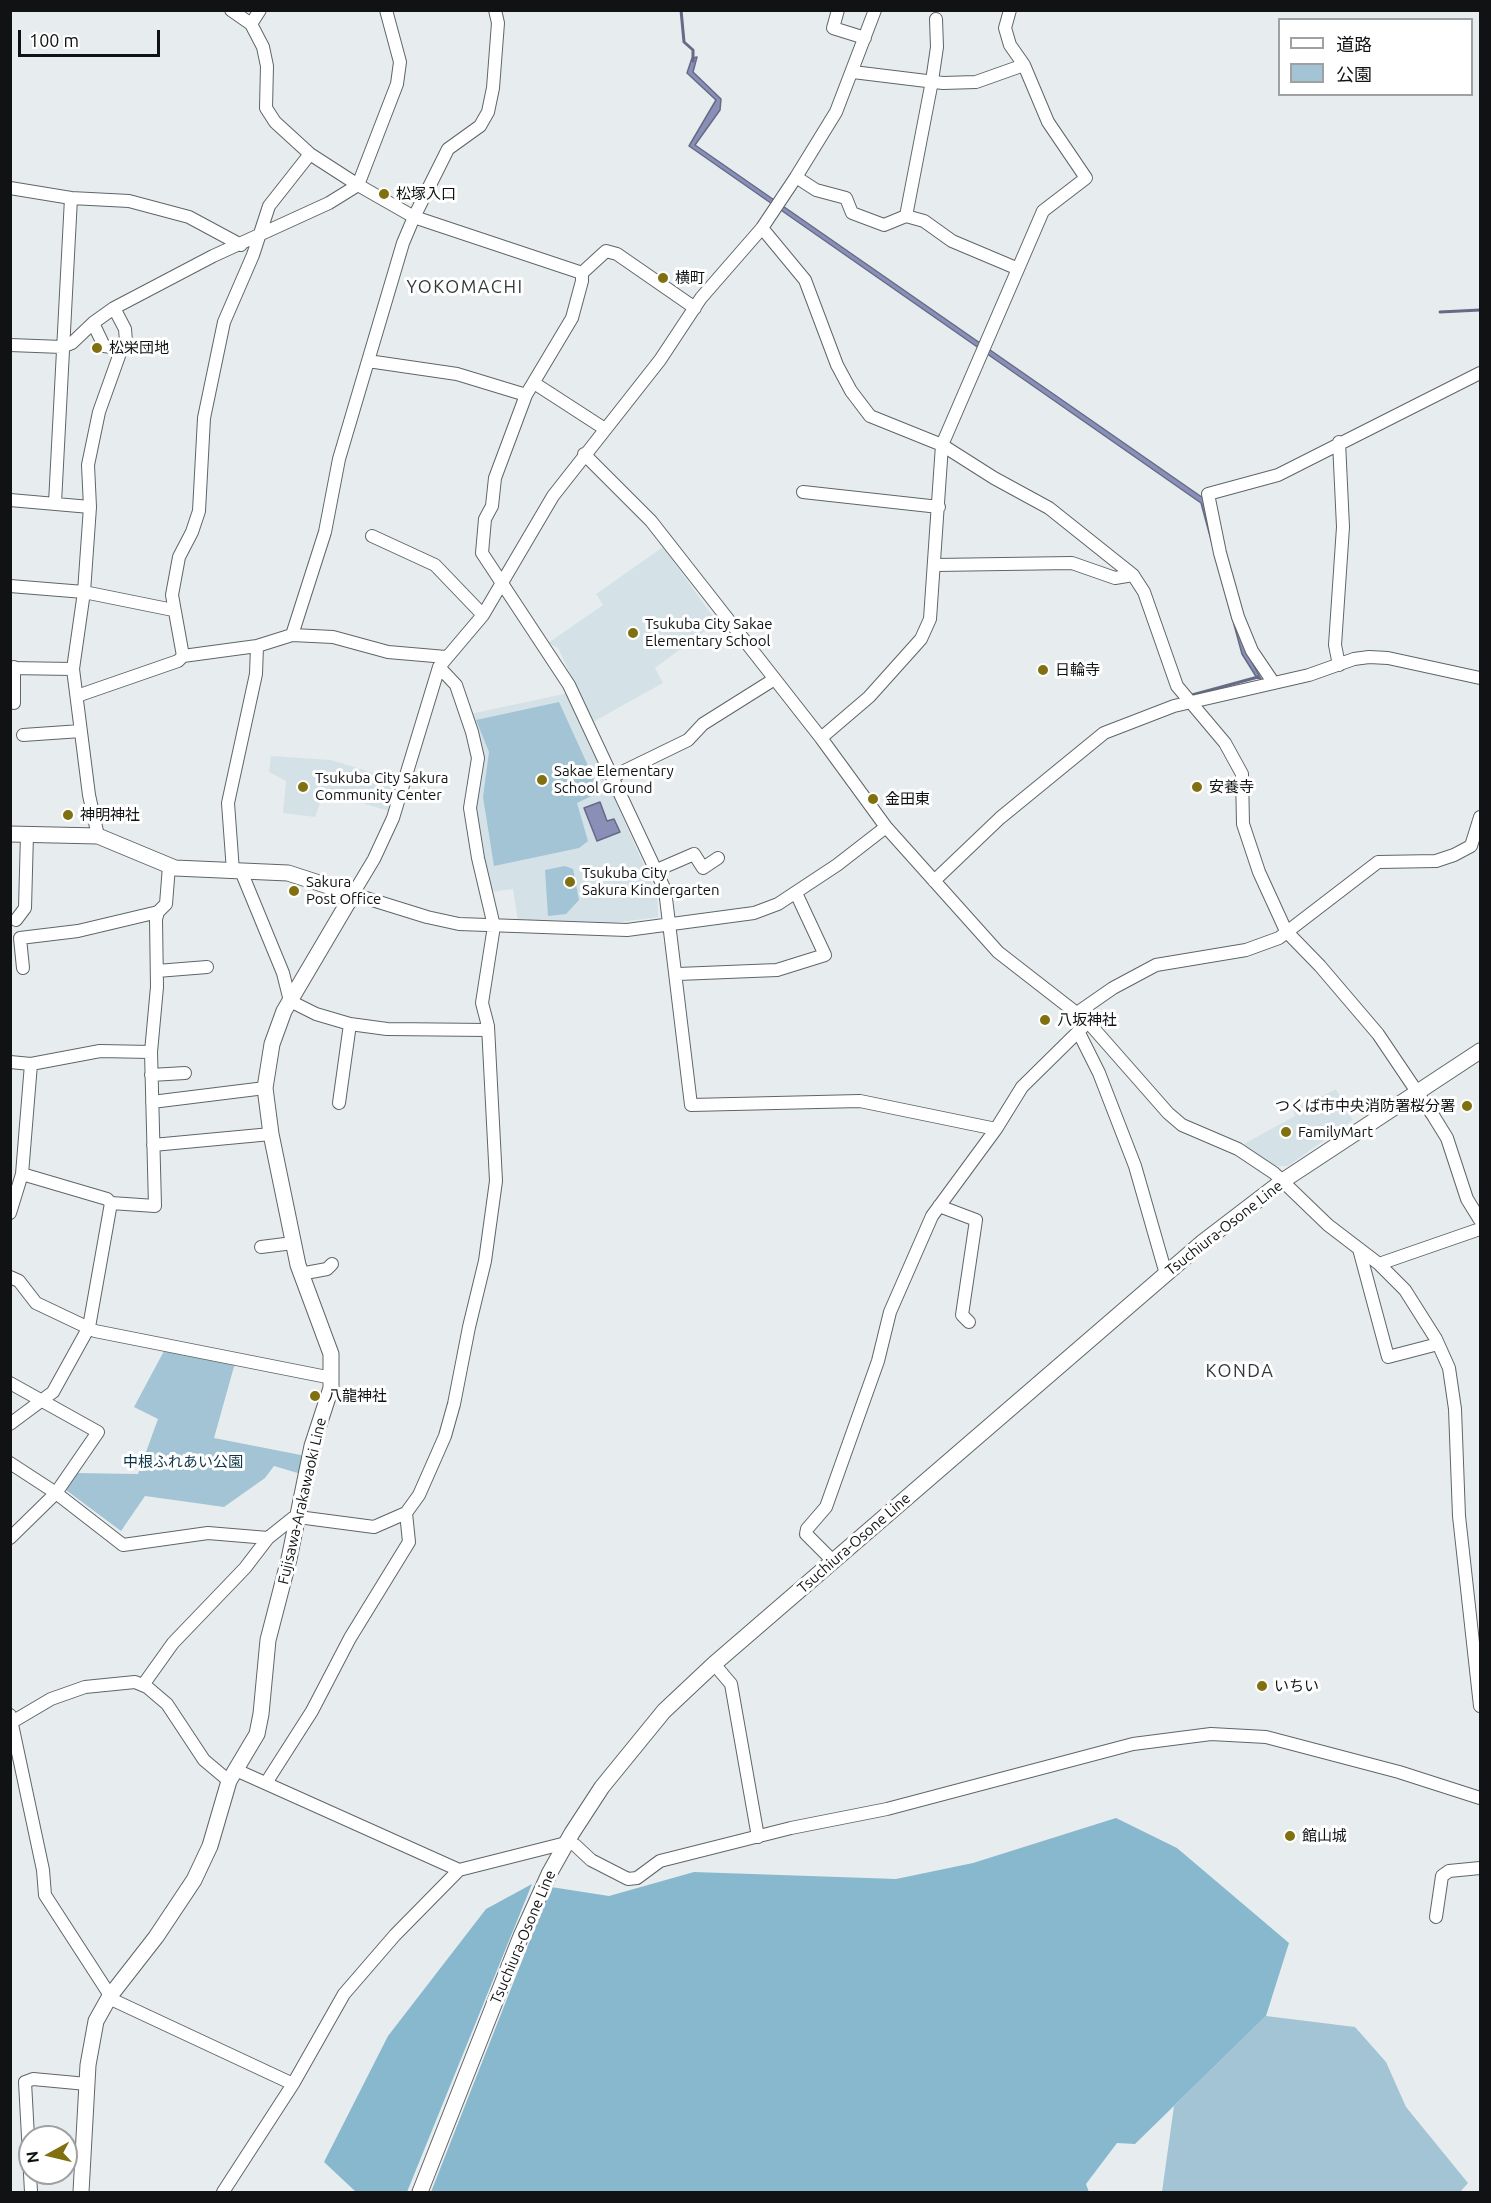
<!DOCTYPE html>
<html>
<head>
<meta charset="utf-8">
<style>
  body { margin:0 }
  #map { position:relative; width:1491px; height:2203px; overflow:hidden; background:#e7edef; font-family:Ubuntu,"Noto Sans JP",sans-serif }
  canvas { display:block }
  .frame { position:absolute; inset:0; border:12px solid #101213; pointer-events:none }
  .legend { position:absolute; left:1278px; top:18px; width:195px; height:78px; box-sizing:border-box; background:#fff; border:2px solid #9fa0a1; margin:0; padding:8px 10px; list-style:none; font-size:18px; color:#101213 }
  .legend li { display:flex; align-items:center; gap:12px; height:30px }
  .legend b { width:30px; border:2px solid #9fa0a1 }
  .north { position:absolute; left:18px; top:2125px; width:60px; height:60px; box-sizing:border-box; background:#fff; border:2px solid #9fa0a1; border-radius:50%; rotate:262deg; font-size:16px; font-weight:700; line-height:24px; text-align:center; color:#101213 }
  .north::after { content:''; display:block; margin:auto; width:21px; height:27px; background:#80700f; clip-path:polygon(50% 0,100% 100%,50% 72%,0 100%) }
  .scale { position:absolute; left:18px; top:30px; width:142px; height:27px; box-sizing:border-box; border:3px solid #101213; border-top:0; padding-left:8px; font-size:18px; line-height:21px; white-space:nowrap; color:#101213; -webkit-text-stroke:4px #fff; paint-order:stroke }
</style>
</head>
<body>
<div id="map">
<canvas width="1491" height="2203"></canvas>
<div class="frame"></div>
<ul class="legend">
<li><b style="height:8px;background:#fff"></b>道路</li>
<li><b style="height:16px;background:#a3c4d4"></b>公園</li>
</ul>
<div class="north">N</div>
<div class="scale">100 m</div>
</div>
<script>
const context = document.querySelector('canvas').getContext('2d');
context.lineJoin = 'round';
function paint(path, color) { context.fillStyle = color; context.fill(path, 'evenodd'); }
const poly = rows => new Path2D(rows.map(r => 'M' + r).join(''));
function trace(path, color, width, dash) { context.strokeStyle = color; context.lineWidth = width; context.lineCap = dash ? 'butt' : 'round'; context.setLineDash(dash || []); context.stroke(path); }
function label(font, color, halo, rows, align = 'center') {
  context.font = font + ' Ubuntu,"Noto Sans JP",sans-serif'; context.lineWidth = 6; context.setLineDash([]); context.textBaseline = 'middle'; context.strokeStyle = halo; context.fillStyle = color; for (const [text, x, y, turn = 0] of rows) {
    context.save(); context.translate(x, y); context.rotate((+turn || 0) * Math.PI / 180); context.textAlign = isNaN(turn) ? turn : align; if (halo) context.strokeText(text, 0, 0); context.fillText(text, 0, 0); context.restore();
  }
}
const built = poly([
  [663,547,717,622,655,668,663,683,593,722,558,648,548,643,603,605,596,594],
  [568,693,657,895,658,917,613,923,518,922,513,889,492,892,484,858,475,799,470,714],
  [271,756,331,760,400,781,389,811,324,792,315,817,283,813,286,781,269,772],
  [1336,1089,1353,1120,1288,1166,1274,1166,1242,1145,1295,1116,1293,1110]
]);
const green = poly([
  [559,702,600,792,577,803,588,841,579,848,494,866,483,797,489,752,476,720],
  [565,866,573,869,579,900,566,914,548,916,545,870],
  [164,1351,235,1363,214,1438,306,1456,301,1474,274,1466,265,1478,224,1507,145,1496,121,1531,66,1490,76,1473,138,1474,158,1419,134,1407],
  [1266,2016,1355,2027,1386,2062,1406,2107,1468,2183,1460,2192,1162,2192,1174,2106]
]);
const forest = poly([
  [1116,1818,1177,1848,1289,1943,1266,2016,1135,2144,1117,2143,1086,2184,1089,2192,431,2192,551,1887,609,1896,694,1872,896,1879,973,1863],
  [532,1884,407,2192,356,2192,324,2162,388,2036,486,1909]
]);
const water = poly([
  [697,57,693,72,721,99,720,110,695,145,1206,500,1247,653,1261,679,1257,678,1242,654,1201,503,689,146,716,100,687,73,692,58,697,57],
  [600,802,607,821,614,819,620,832,597,841,584,808,600,802]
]);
const stream = poly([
  [681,10,684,42,693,50,693,61],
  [1440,312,1480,310],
  [1192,695,1258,677]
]);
const minor = poly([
  [231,10,251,24,263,47,267,66,266,108,275,122,310,154,358,185,397,84,400,62,386,10],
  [495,10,498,23,493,88,488,112,480,126,448,149,414,217,403,243,368,361,457,374,526,395,495,478,492,506,485,519,482,553,569,685,665,890,691,1105,860,1101,996,1129],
  [838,10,833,28,865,38],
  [875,10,836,112,796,177,762,228,701,298,660,360,553,496,483,615,439,667,393,818,374,859,353,894,427,917,459,924,627,930,754,913,778,904,837,865,886,827],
  [251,24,260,10],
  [853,72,943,83,976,82,1024,65],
  [796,177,816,190,846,198,852,213,884,225,906,216,924,221,952,241,1016,268],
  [10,188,71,198,55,503],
  [71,198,129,201,189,217,241,245],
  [906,216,932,81,937,47,936,19],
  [762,228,805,280,837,365,851,391,870,416,942,445,994,478,1049,508,1133,575,1144,592,1177,686,1225,743,1242,774,1243,824,1259,872,1286,931,1320,966,1378,1034,1434,1117,1447,1138,1467,1199,1480,1220],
  [93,323,104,346,119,348],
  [10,345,62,347,72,343,93,323,114,308,213,256,329,203,358,185,414,217,582,273,606,251,617,254,695,308],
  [534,383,605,429],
  [526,395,572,318,582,281,582,273],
  [584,454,651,521,821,738,886,827,998,952,1088,1022,1168,1113,1182,1125,1238,1149,1274,1173,1328,1225,1379,1264,1405,1290,1436,1339,1449,1368,1455,1409,1459,1516,1480,1706],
  [803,492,939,507],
  [10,500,90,507],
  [372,536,435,565,483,615],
  [935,565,1072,563,1115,578,1133,575],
  [10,586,84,592,173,610],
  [292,635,325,532,339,459,368,361],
  [183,656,172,595,179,557,192,532,199,511,204,418,224,322,253,255,269,206,310,154],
  [1339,665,1335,645,1343,527,1339,442],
  [10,668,73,669],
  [1273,682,1252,651,1238,617,1220,553,1208,494,1278,475,1480,373],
  [77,696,178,661,183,656,257,646,292,635,333,637,388,652,446,657],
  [14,703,14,667],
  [23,735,81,731],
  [821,738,869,697,921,639,930,619,942,445,1043,211,1086,178,1048,122,1024,65,1010,45,1005,28,1010,10],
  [614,776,688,740,703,724,773,680],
  [98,836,89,795,73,669,84,592,90,507,88,465,99,412,119,356,119,348,126,341,125,329,114,308],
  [657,870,694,854,703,868,718,858],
  [233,871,228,803,256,674,257,646],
  [241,871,283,973,290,1001,316,1014,350,1024,387,1029,488,1030],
  [934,881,1000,818,1104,733,1174,706,1309,675,1354,659,1369,657,1388,658,1480,678],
  [16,920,25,908,27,834],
  [23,968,20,938,78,931,158,912],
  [157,971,207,967],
  [678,974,777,970,825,955,796,893],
  [1077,1013,1113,988,1156,965,1246,950,1279,938,1378,862,1436,861,1454,855,1471,846,1480,817],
  [1078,1031,1099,1073,1135,1166,1166,1274],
  [10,1062,31,1064],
  [151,1075,185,1073],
  [152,1102,265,1088],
  [339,1103,350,1024],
  [153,1145,271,1134],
  [111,1203,107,1199,22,1174,31,1064,100,1051,151,1052],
  [939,1206,976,1220,962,1315,969,1322],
  [10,1213,22,1174],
  [261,1247,293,1243],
  [1359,1249,1388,1357,1438,1344],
  [1379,1264,1480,1229],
  [300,1274,327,1269,332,1264],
  [10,1277,19,1281,36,1303,95,1331,332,1378],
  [10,1383,98,1432,56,1493,10,1538],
  [10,1424,53,1392,89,1327,111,1203,155,1206,151,1052,157,987,156,919,158,912,166,904,169,866],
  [10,1463,56,1493,123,1545,208,1533,268,1538,293,1518,298,1517,374,1527,406,1513,419,1495,445,1436,454,1404,469,1327,485,1261,496,1181,488,1026,482,1003,494,926,478,858,470,808,478,758,472,732,456,685,439,667],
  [833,1561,806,1534,807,1529,826,1507,878,1361,890,1312,932,1216,996,1129,1022,1087,1088,1022],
  [714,1664,731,1684,758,1837],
  [143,1685,173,1643,245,1568,268,1538],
  [10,1715,43,1870,45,1895,113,2000,293,2084],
  [12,1722,51,1699,85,1687,135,1682,147,1687,167,1704,204,1760,229,1781],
  [236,1770,459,1870],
  [266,1783,312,1711,350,1638,409,1542,406,1513],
  [1436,1917,1442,1876,1449,1871,1480,1868],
  [31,2192,25,2082,33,2079,87,2084],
  [223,2192,293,2084,344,1994,395,1935,459,1870,566,1843,575,1845,591,1860,628,1879,637,1878,660,1861,791,1828,887,1809,1133,1744,1211,1734,1266,1737,1399,1772,1480,1798]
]);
const major = poly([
  [10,834,98,836,175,868,288,873,353,894,284,1011,272,1044,265,1088,271,1134,298,1265,331,1354,331,1388,312,1446,289,1559,268,1640,261,1714,257,1734,229,1781,210,1846,194,1880,156,1937,110,1996,96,2021,88,2065,81,2192],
  [420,2192,521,1936,549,1874,572,1833,602,1787,664,1711,714,1664,1203,1242,1284,1180,1480,1051]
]);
const markers = [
  [384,194,6,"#80700f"],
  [663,278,6,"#80700f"],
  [97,348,6,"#80700f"],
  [633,633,6,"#80700f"],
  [1043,670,6,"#80700f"],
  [542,780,6,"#80700f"],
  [303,787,6,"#80700f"],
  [1197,787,6,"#80700f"],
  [873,799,6,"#80700f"],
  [68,815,6,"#80700f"],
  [570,882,6,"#80700f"],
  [294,891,6,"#80700f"],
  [1045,1020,6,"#80700f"],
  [1467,1106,6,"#80700f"],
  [1286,1132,6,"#80700f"],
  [315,1396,6,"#80700f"],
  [1262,1686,6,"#80700f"],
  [1290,1836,6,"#80700f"]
];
const poiNames = [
  ["松塚入口",396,194],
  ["横町",675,278],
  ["松栄団地",109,348],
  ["Tsukuba City Sakae",645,624],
  ["Elementary School",645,641],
  ["日輪寺",1055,670],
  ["Sakae Elementary",554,771],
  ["School Ground",554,788],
  ["Tsukuba City Sakura",315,778],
  ["Community Center",315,795],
  ["安養寺",1209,787],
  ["金田東",885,799],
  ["神明神社",80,815],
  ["Tsukuba City",582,873],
  ["Sakura Kindergarten",582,890],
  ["Sakura",306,882],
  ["Post Office",306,899],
  ["八坂神社",1057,1020],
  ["つくば市中央消防署桜分署",1455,1106,"right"],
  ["FamilyMart",1298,1132],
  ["八龍神社",327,1396],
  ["いちい",1274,1686],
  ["館山城",1302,1836]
];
const streetNames = [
  ["Tsuchiura-Osone Line",1224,1228,-38],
  ["Fujisawa-Arakawaoki Line",302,1501,-77],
  ["Tsuchiura-Osone Line",854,1543,-41],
  ["Tsuchiura-Osone Line",523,1937,-67]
];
const parkNames = [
  ["中根ふれあい公園",183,1462]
];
const quarterNames = [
  ["YOKOMACHI",465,287],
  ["KONDA",1240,1371]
];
paint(built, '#d4e2e8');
paint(green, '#a3c4d4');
paint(forest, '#88b8ce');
paint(water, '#8a8fb7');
trace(water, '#656a86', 1.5);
trace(stream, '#656a86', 3);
trace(minor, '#606568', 14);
trace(major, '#606568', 17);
trace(minor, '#fff', 12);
trace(major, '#fff', 15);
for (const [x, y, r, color] of markers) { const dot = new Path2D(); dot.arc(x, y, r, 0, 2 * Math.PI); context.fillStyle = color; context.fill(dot); trace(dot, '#fff', 2); }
label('15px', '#101213', '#fff', poiNames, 'left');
label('15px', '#101213', '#fff', streetNames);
label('15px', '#0c3647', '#fff', parkNames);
context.letterSpacing = '1.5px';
label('18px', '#33383a', '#fff', quarterNames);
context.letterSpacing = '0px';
</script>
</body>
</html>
